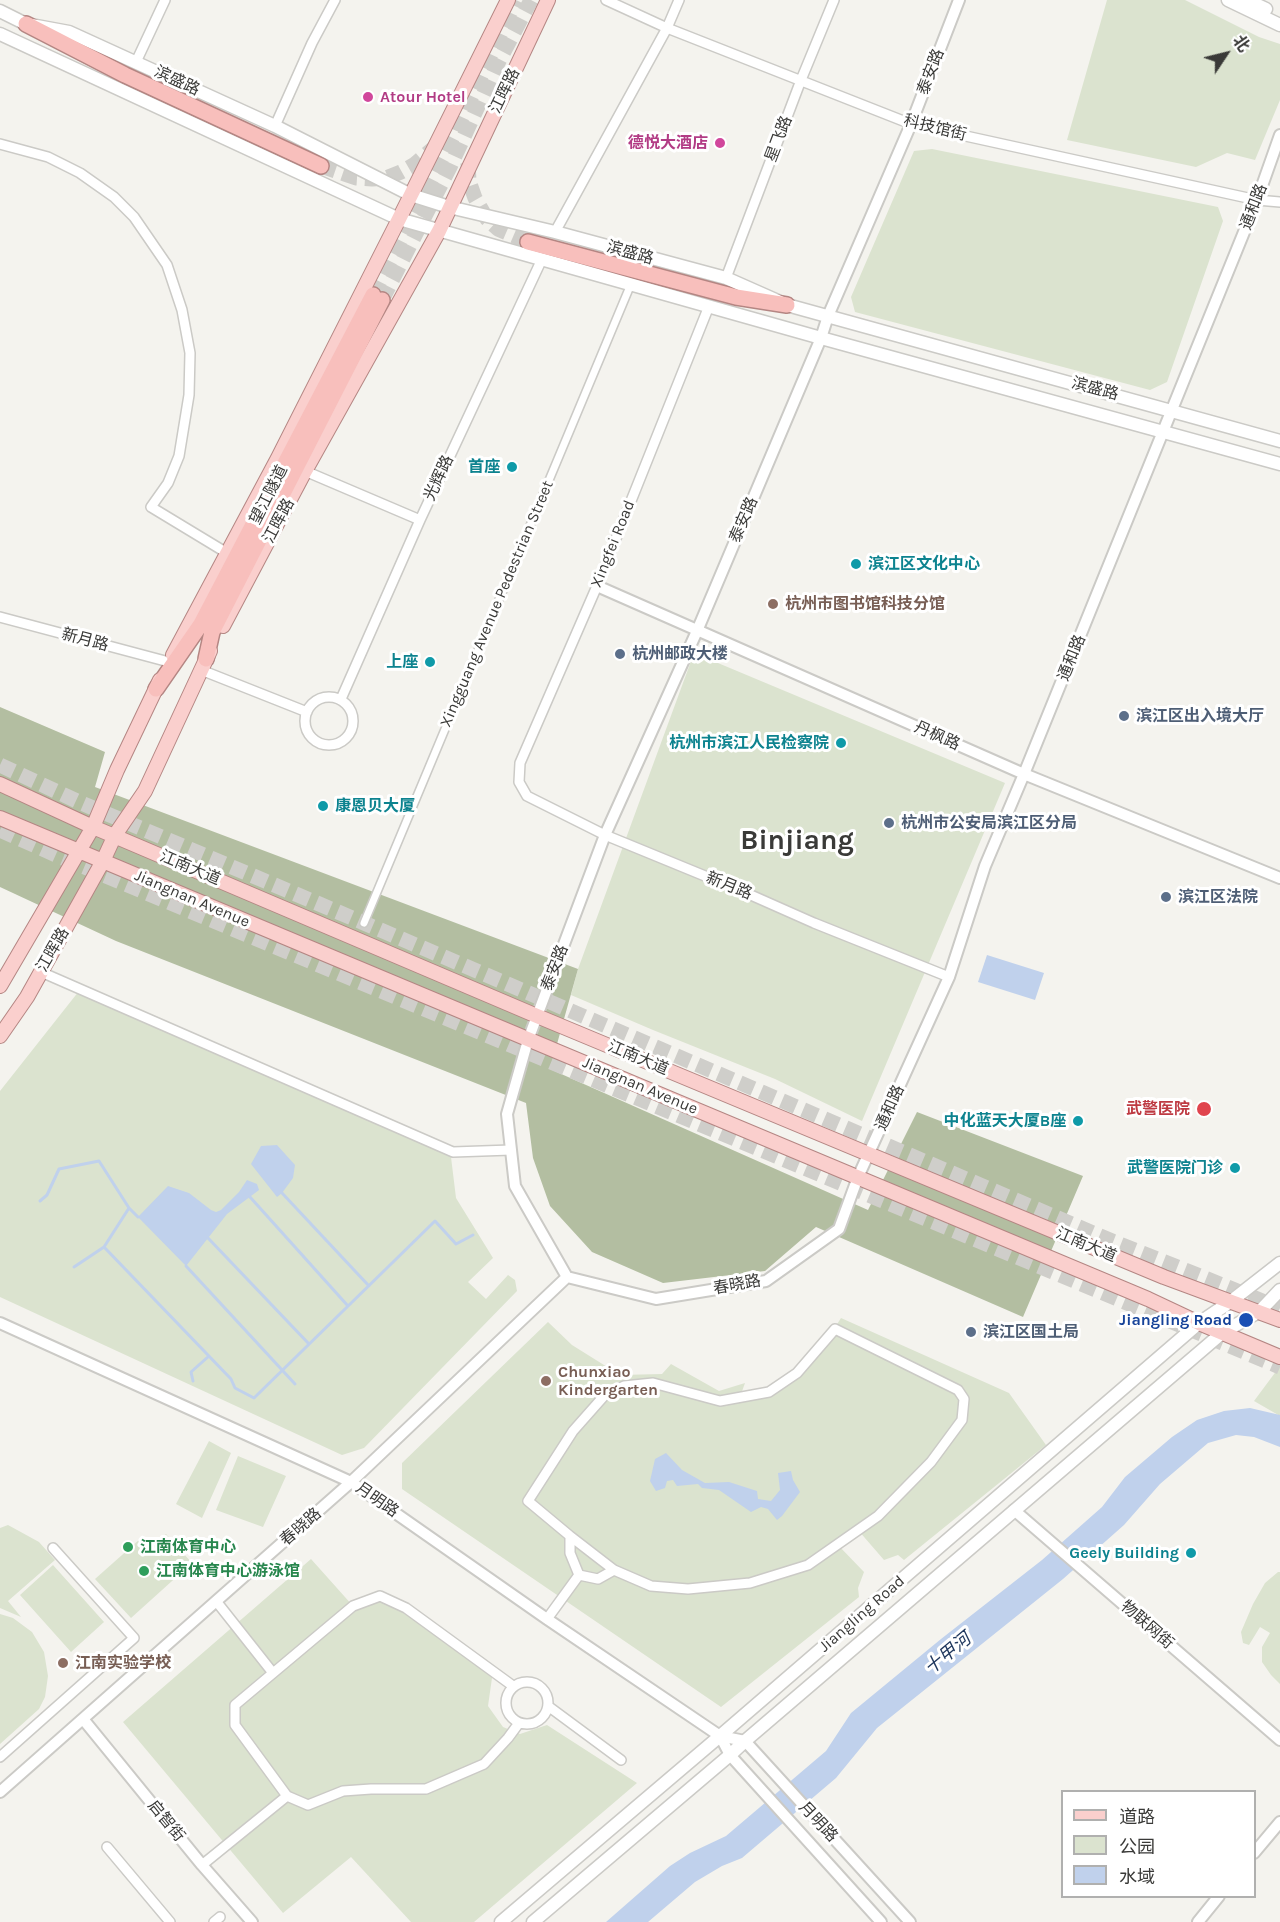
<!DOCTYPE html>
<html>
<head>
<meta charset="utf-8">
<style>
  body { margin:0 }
  #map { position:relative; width:1280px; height:1922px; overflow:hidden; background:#f4f3ee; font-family:Karla,"Noto Sans SC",sans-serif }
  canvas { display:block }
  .legend { position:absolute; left:1061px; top:1790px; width:195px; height:108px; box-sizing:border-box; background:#fff; border:2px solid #b0b0af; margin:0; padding:8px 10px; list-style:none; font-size:18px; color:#3a3a38 }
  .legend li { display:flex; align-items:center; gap:12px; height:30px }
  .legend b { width:30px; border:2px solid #b0b0af }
  .north { position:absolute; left:1196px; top:24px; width:60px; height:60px; -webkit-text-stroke:4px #fff; paint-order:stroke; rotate:55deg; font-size:16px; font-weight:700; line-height:24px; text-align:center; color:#3a3a38 }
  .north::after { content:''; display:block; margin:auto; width:21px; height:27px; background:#3a3a38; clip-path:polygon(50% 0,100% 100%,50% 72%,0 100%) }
</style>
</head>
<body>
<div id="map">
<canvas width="1280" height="1922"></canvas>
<ul class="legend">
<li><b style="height:8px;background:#facfcd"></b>道路</li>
<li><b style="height:16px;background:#dbe3cf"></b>公园</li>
<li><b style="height:16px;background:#c0d1ec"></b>水域</li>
</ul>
<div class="north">北</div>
</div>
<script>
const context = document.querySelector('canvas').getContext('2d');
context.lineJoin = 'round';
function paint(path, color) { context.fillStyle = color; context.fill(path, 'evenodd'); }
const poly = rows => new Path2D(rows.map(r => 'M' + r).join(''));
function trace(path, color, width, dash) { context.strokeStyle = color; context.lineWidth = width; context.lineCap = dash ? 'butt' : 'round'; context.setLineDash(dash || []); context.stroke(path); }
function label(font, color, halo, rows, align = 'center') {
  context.font = font + ' Karla,"Noto Sans SC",sans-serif'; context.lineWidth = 6; context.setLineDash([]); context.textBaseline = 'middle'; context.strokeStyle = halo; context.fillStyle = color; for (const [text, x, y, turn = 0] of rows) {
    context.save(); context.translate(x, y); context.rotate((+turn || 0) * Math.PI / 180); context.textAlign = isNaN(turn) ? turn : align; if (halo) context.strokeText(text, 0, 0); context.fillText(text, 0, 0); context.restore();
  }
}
const green = poly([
  [1107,0,1185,0,1259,37,1280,44,1280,100,1255,160,1227,153,1196,167,1067,140],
  [932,149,1218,207,1223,221,1167,382,1150,390,855,312,851,297,914,151],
  [694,653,1005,783,862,1121,775,1079,653,1030,571,995,578,969],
  [79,991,451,1157,456,1198,493,1258,468,1282,486,1299,508,1275,515,1280,517,1291,364,1448,342,1455,0,1297,0,1091],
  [841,1318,1009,1393,1046,1445,904,1560,898,1555,884,1560,858,1530,838,1545,864,1572,858,1588,859,1597,721,1707,402,1489,402,1463,548,1322,572,1345,620,1375,662,1374,671,1364,719,1391,745,1383,740,1397,769,1392,797,1373,834,1329],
  [1280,1366,1280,1416,1254,1401],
  [209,1441,231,1453,202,1518,176,1504],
  [238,1456,286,1476,263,1527,216,1510],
  [8,1525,39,1542,55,1560,8,1601,21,1617,0,1608,0,1528],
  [166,1534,192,1563,131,1618,95,1579,140,1539,150,1549],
  [311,1559,353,1606,380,1596,406,1608,493,1671,488,1706,503,1727,520,1734,547,1725,637,1783,474,1922,411,1922,351,1857,283,1913,123,1722],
  [53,1565,104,1622,71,1652,20,1595],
  [1278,1572,1280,1572,1280,1684,1271,1675,1262,1662,1262,1647,1270,1633,1260,1627,1249,1645,1243,1643,1241,1632,1253,1604,1265,1583],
  [0,1614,13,1618,32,1632,44,1652,48,1676,45,1697,39,1709,0,1744]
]);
const forest = poly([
  [0,707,105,752,95,787,578,969,550,1069,868,1210,917,1112,1083,1176,1023,1317,816,1227,765,1271,663,1283,592,1252,550,1206,533,1158,526,1103,116,941,0,887]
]);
const water = poly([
  [987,955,1044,973,1035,1000,978,982],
  [277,1145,295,1165,293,1178,282,1193,277,1197,251,1164,261,1146],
  [247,1180,257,1184,259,1190,227,1214,186,1266,138,1217,168,1186,189,1193,211,1210,216,1212,221,1210,239,1192],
  [1250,1408,1280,1415,1280,1447,1254,1437,1236,1435,1208,1443,1160,1484,1124,1525,1063,1579,877,1728,836,1778,742,1858,722,1866,695,1882,648,1922,606,1922,670,1866,690,1853,726,1836,826,1751,851,1713,941,1639,1042,1560,1102,1507,1125,1477,1172,1437,1197,1420,1224,1411],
  [666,1453,682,1470,705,1483,729,1482,757,1491,758,1499,771,1501,780,1490,778,1473,791,1471,793,1480,800,1492,782,1516,777,1520,768,1509,761,1507,751,1512,719,1490,702,1488,698,1484,677,1486,673,1480,667,1481,665,1488,656,1491,650,1481,655,1459]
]);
const stream = poly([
  [282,1193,369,1286],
  [250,1197,348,1306],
  [40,1201,47,1195,59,1169,99,1161,129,1208],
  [208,1238,309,1344],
  [104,1247,231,1379,235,1388,254,1398,435,1221,456,1244,473,1235],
  [186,1266,295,1384],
  [74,1267,104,1247,129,1208,138,1217],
  [193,1381,191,1372,209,1356]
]);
const trunkTunnel = poly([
  [468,163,469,181,475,198,487,219,498,229,528,242],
  [321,166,356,178,372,179,386,178,401,172,415,164,436,146],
  [373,295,453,137,516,0],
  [382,300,450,167,498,63,531,0],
  [0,765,79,802,364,923,1112,1241,1280,1308],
  [0,830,56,855,1280,1367]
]);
const pedestrian = poly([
  [364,923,631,284]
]);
const minor = poly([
  [606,0,667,28,911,124,1257,200,1280,202],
  [136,62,165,0],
  [275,126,312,43,335,0],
  [0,144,48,157,80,173,114,197,134,217,167,265,182,310,190,353,189,395,179,456,168,483,151,507,227,553],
  [555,232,667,28,679,0],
  [726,278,801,80,834,0],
  [709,306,597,586,520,763,519,782,527,796,605,835,744,892,814,923,949,977],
  [305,471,420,520],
  [0,617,169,662],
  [201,670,307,712],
  '305 721a24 24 0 1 1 48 0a24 24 0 1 1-48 0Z',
  [341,699,420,520,542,259],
  [41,972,453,1152,511,1150],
  [835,1329,958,1390,964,1399,962,1420,931,1462,878,1516,808,1565,750,1583,688,1589,651,1586,614,1570,570,1536,528,1501,573,1431,604,1396,624,1386,653,1383,720,1401,769,1392,797,1373,835,1329],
  [570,1536,570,1553,579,1575,598,1579,614,1570],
  [216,1601,273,1673],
  [547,1619,579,1575],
  '506 1703a21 21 0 1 1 42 0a21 21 0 1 1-42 0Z',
  [513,1686,406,1608,380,1596,353,1606,235,1705,235,1725,287,1796,308,1805,343,1791,371,1789,426,1789,484,1764,508,1738,519,1723],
  [548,1706,621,1760],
  [0,1757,134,1638,53,1548],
  [107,1847,170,1922],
  [202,1865,287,1796],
  [214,1922,220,1917]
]);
const tertiary = poly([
  [959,0,911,124,828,316,821,338,697,631,605,835,528,1040,507,1114,515,1186,567,1277,656,1299,766,1281,839,1229,858,1177,949,977,985,866,1024,774,1257,200,1280,135],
  [597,586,1024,774,1280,878],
  [0,1323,351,1482,547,1619,720,1736,745,1741,910,1922],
  [1014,1510,1280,1740],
  [83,1719,202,1865,252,1922],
  [720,1736,730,1755,881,1922],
  [0,1792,351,1482,567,1277],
  [1254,1853,1280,1822],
  [1198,1922,1219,1896]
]);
const secondary = poly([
  [1228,0,1280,25],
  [1247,0,1266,9],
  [0,11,26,24,69,32,275,126,411,195,449,207,555,232,726,278,787,305,1280,441],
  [0,34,399,219,821,338,1280,464],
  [501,1922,720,1736,1199,1323,1230,1302,1280,1263],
  [533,1922,730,1755,745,1741,1222,1333,1260,1311,1280,1290]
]);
const primary = poly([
  [223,626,305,471,439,231,548,0],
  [173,655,278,458,399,219,508,0],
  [0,784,93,827,537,1016,1164,1277,1280,1320],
  [0,818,1148,1299,1199,1323,1280,1357],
  [0,986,93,827,117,770,160,680],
  [0,1036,27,997,103,861,115,835,145,791,210,651]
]);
const trunk = poly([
  [26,24,125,75,321,166],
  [528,242,736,297,787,305],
  [206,659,212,632,382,300],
  [156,689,201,624,373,295]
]);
const markers = [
  [368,97,6,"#d1479c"],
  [720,143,6,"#d1479c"],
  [512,467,6,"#0f9aa8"],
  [856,564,6,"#0f9aa8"],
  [773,604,6,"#8d6e63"],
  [620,654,6,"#5c6f8a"],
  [430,662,6,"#0f9aa8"],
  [1124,716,6,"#5c6f8a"],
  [841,743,6,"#0f9aa8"],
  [323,806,6,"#0f9aa8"],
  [889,823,6,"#5c6f8a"],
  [1166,897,6,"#5c6f8a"],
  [1204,1109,8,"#e0444e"],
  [1078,1121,6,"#0f9aa8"],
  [1235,1168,6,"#0f9aa8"],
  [1246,1320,8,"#1a4fb4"],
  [971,1332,6,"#5c6f8a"],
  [546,1381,6,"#8d6e63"],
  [128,1547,6,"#2e9e5b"],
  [1191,1553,6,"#0f9aa8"],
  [144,1571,6,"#2e9e5b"],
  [63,1663,6,"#8d6e63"]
];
const streetNames = [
  ["泰安路",931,72,-69],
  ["滨盛路",177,81,25],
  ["江晖路",505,91,-64],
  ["科技馆街",935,128,14],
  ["星飞路",779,139,-69],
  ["通和路",1254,207,-69],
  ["滨盛路",630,253,16],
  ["滨盛路",1095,389,15],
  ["光辉路",439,478,-65],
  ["望江隧道",269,495,-63],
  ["泰安路",744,520,-67],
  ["江晖路",279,521,-62],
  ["Xingfei Road",613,544,-68],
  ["Xingguang Avenue Pedestrian Street",497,604,-67],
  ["新月路",85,640,15],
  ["通和路",1072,658,-68],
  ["丹枫路",937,736,24],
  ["江南大道",190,868,23],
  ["新月路",729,886,22],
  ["Jiangnan Avenue",192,899,23],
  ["江晖路",53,950,-60],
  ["泰安路",555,968,-69],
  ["江南大道",638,1058,23],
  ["Jiangnan Avenue",640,1086,23],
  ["通和路",890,1108,-66],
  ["江南大道",1086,1245,23],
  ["春晓路",737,1285,-10],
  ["月明路",377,1500,35],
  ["春晓路",301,1527,-41],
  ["Jiangling Road",862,1614,-41],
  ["物联网街",1147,1625,41],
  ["启智街",166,1821,51],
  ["月明路",818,1822,47]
];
const hotelNames = [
  ["Atour Hotel",380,97],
  ["德悦大酒店",708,143,"right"]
];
const cultureNames = [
  ["首座",500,467],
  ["滨江区文化中心",868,564,"left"],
  ["上座",418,662],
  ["杭州市滨江人民检察院",829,743],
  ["康恩贝大厦",335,806,"left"],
  ["中化蓝天大厦B座",1066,1121],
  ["武警医院门诊",1223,1168],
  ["Geely Building",1179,1553]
];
const educationNames = [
  ["杭州市图书馆科技分馆",785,604],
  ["Chunxiao",558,1372],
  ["Kindergarten",558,1390],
  ["江南实验学校",75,1663]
];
const serviceNames = [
  ["杭州邮政大楼",632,654],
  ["滨江区出入境大厅",1136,716],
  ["杭州市公安局滨江区分局",901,823],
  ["滨江区法院",1178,897],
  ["滨江区国土局",983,1332]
];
const healthNames = [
  ["武警医院",1190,1109]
];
const transitNames = [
  ["Jiangling Road",1232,1320]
];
const leisureNames = [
  ["江南体育中心",140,1547],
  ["江南体育中心游泳馆",156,1571]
];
const waterNames = [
  ["十甲河",948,1654,-40]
];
const townNames = [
  ["Binjiang",797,841]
];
paint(green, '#dbe3cf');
paint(forest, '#b3bea1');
paint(water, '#c0d1ec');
trace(stream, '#c0d1ec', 3);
trace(trunkTunnel, '#cfceca', 15, [15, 8]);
trace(pedestrian, '#cbcac6', 10);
trace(minor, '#cbcac6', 12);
trace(tertiary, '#cbcac6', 14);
trace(secondary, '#cbcac6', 15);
trace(primary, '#b48683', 16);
trace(trunk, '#b48683', 18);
trace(pedestrian, '#fff', 7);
trace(minor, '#fff', 9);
trace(tertiary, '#fff', 10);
trace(secondary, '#fff', 12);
trace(primary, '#facfcd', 14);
trace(trunk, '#f8bfbc', 15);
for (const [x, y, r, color] of markers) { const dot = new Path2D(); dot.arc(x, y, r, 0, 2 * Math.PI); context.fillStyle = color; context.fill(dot); trace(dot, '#fff', 2); }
label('16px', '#3a3a38', '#fff', streetNames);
label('bold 16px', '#b23c85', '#fff', hotelNames, 'left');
label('bold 16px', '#0d838f', '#fff', cultureNames, 'right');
label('bold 16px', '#785e54', '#fff', educationNames, 'left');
label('bold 16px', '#4e5e75', '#fff', serviceNames, 'left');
label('bold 16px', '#be3a42', '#fff', healthNames, 'right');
label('bold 16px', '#164399', '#fff', transitNames, 'right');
label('bold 16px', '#27864d', '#fff', leisureNames, 'left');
label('italic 18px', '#20385e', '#fff', waterNames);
label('bold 28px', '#3a3a38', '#fff', townNames);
</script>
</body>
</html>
